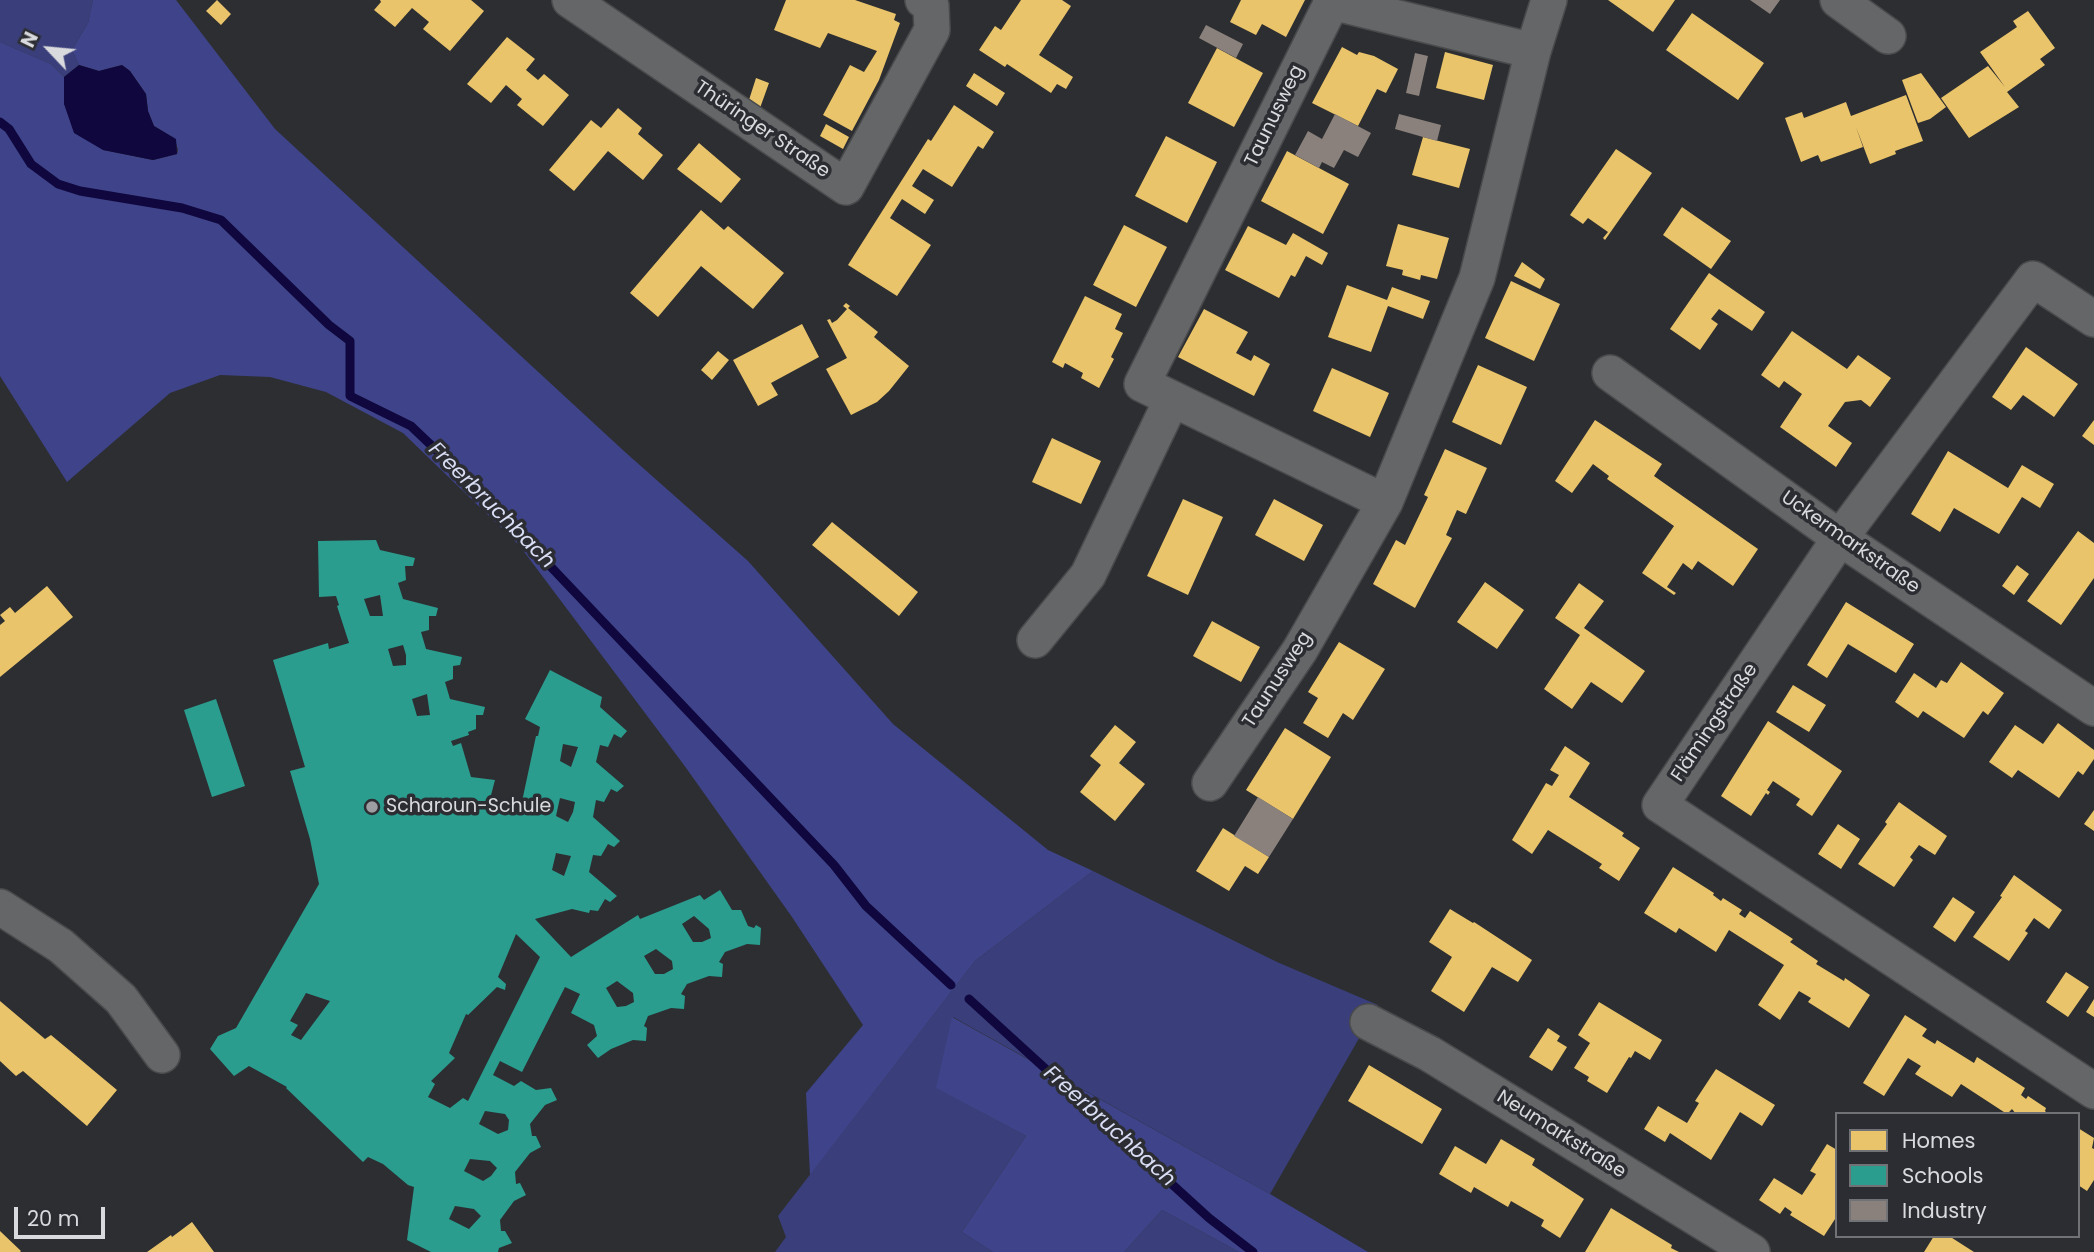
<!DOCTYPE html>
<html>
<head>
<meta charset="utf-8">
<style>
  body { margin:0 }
  #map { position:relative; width:2094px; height:1252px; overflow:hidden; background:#2d2e31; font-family:Poppins,sans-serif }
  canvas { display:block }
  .legend { position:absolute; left:1835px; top:1112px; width:245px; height:126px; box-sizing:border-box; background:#2c2d32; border:2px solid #717276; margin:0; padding:9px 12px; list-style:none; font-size:21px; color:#d9dadd }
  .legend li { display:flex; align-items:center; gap:14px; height:35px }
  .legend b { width:35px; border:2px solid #717276 }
  .north { position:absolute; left:14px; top:14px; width:70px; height:70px; -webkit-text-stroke:5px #2c2d32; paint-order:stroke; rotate:296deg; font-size:19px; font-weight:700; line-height:28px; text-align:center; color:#d9dadd }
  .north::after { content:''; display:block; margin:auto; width:24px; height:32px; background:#d9dadd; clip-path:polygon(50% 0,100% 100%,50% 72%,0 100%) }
  .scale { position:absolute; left:14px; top:1207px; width:91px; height:32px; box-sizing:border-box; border:4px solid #d9dadd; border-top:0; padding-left:9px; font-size:21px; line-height:24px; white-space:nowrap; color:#d9dadd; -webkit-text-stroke:5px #2c2d32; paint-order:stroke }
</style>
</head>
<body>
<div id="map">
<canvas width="2094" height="1252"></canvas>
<ul class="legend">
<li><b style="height:19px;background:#e9c46a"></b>Homes</li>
<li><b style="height:19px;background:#2a9d8f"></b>Schools</li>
<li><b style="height:19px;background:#8a817c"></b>Industry</li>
</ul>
<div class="north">N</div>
<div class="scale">20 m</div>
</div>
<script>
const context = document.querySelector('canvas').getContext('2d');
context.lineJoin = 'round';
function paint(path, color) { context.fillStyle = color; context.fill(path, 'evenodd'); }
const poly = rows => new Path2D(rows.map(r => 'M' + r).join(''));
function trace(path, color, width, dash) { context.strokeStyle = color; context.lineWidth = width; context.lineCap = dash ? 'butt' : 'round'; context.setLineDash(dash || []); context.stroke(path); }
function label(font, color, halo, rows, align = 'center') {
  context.font = font + ' Poppins,sans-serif'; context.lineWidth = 7; context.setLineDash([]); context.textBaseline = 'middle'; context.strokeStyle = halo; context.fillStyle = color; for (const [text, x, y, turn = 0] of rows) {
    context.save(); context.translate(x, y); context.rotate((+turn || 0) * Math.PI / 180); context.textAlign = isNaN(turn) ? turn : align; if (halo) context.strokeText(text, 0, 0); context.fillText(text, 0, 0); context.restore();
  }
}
const green = poly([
  [0,0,93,0,88,23,72,50,79,65,64,77,51,64,0,42],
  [1093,871,1277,962,1378,1005,1270,1194,953,1017,937,1088,1026,1136,962,1232,993,1252,775,1252,786,1237,778,1216,975,961],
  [1162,1210,1239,1252,1124,1252]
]);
const forest = poly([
  [93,0,176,0,275,129,625,452,748,561,893,724,1048,850,1093,871,975,961,810,1175,806,1093,863,1025,792,917,684,765,519,545,403,433,326,392,270,377,220,375,170,393,67,482,0,376,0,42,51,64,64,77,64,104,103,150,153,160,177,154,178,150,175,139,154,126,148,111,146,94,130,71,122,65,99,71,79,65,72,50,88,23],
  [952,1017,1270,1194,1368,1252,1239,1252,1162,1210,1124,1252,993,1252,962,1232,1026,1136,936,1088]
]);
const water = poly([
  [79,65,99,71,122,65,130,71,146,94,148,111,154,126,176,139,177,154,153,160,103,150,74,133,64,104,64,77]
]);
const homes = poly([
  [217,0,231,14,221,25,206,11],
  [380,0,471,0,484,11,450,51,423,29,429,22,412,8,395,27,374,10,381,2],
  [786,0,855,0,896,14,894,20,900,23,879,80,852,131,823,115,850,65,864,72,877,51,828,33,820,48,774,30],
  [1021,0,1062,0,1071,6,1039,55,1073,77,1066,89,1057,84,1051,93,1007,64,1005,67,979,50,995,26,1001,30],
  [1241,0,1305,0,1286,37,1262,24,1256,35,1230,22],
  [1608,0,1675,0,1653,32],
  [2028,11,2055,48,2040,59,2045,65,2007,92,2019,107,1969,138,1941,98,1988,66,2005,87,1980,52,2017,27,2013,21],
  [1692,13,1764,63,1738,100,1666,50],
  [507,37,535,59,526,70,538,80,544,74,569,95,543,126,517,105,522,99,506,85,491,103,467,84],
  [1342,47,1357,55,1359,52,1374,56,1398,69,1386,93,1377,89,1358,126,1312,103],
  [1217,48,1263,73,1234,127,1188,103],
  [1445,52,1493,65,1484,100,1436,88],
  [974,73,1005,93,997,106,966,86],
  [1921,73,1946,107,1930,119,1918,123,1902,80],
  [756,78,769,83,760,108,748,103],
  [1906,95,1923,141,1895,151,1896,154,1870,164,1856,127,1863,147,1821,162,1818,155,1801,162,1785,118,1802,112,1804,118,1846,102,1851,116],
  [954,105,994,132,983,149,978,146,952,187,923,169,912,186,934,200,925,214,902,199,890,218,931,245,897,296,848,265,928,139,931,141],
  [618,108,642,128,638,134,663,155,643,180,608,151,574,191,549,170,591,120,601,128],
  [826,124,849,137,843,149,820,136],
  [1166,136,1217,162,1187,223,1135,196],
  [1423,137,1470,149,1459,188,1412,175],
  [699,143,741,179,721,203,677,169],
  [1616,149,1652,173,1605,240,1603,238,1608,232,1588,218,1583,224,1570,215],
  [1287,151,1349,184,1323,234,1261,201],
  [1682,207,1731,241,1711,269,1663,235],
  [701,210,724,230,728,226,784,273,753,309,701,266,658,317,630,293],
  [1398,224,1449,238,1437,279,1421,275,1420,280,1402,275,1403,270,1386,266],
  [1124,225,1167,247,1136,307,1093,285],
  [1248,226,1286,245,1293,233,1328,253,1322,265,1306,256,1295,277,1291,275,1279,298,1225,270],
  [1522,262,1545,279,1540,289,1514,276],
  [1709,273,1765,312,1752,331,1719,309,1711,319,1718,324,1700,350,1670,329],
  [1511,281,1560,304,1534,361,1485,338],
  [1347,285,1387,300,1392,287,1430,301,1423,319,1388,306,1371,352,1328,337],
  [1085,296,1122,314,1115,329,1123,333,1111,357,1114,359,1099,388,1081,378,1083,373,1065,363,1063,368,1052,362],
  [846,303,850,306,848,308,878,332,874,337,909,366,889,391,877,402,851,415,826,369,847,358,827,320,830,319,832,323,837,320,847,309,843,306],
  [1204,309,1248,332,1236,353,1251,361,1254,355,1270,364,1254,396,1178,357],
  [802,324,819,357,771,383,778,395,758,406,733,360],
  [1792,331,1847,369,1858,355,1891,378,1870,407,1861,400,1845,402,1828,426,1852,443,1836,467,1780,427,1802,394,1784,381,1779,388,1761,375],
  [2026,347,2078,384,2054,417,2023,395,2011,410,1992,397],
  [718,351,729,360,712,380,701,370],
  [1478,365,1527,387,1501,445,1452,422],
  [1332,368,1389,393,1370,437,1313,411],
  [1595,420,1662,464,1654,476,1758,549,1733,586,1698,561,1692,570,1683,563,1667,587,1676,593,1674,595,1642,573,1674,526,1607,479,1609,476,1593,464,1572,493,1555,481],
  [2094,420,2094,445,2082,436],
  [1052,438,1101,461,1081,504,1032,482],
  [1445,449,1487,468,1466,514,1457,510,1446,535,1452,538,1415,608,1373,584,1396,540,1405,545,1428,497,1424,495],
  [1948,451,2008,488,2022,465,2054,484,2040,508,2022,497,1999,534,1954,508,1940,532,1911,514],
  [1183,499,1223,517,1188,595,1147,576],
  [1274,499,1323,525,1304,561,1255,535],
  [832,522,918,592,899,616,812,545],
  [2078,531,2094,543,2094,578,2061,625,2027,601],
  [2017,565,2029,574,2014,595,2002,586],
  [1485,582,1524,610,1497,649,1457,622],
  [1579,583,1604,601,1584,628,1645,671,1622,703,1591,682,1572,709,1544,689,1580,635,1555,618],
  [47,586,73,617,0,677,0,625,5,621,0,615,10,607,15,613],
  [1846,602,1914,644,1896,673,1848,644,1827,678,1807,665],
  [1212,621,1260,647,1241,682,1193,656],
  [1339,642,1385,669,1353,720,1343,713,1328,738,1303,723,1318,698,1308,692],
  [1961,662,2004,693,1988,715,1983,711,1964,738,1923,711,1918,718,1895,702,1914,673,1936,688,1941,680,1947,683],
  [1793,685,1826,705,1809,732,1776,712],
  [1768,721,1842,771,1812,816,1796,805,1800,799,1773,781,1767,790,1770,792,1768,795,1766,793,1751,816,1721,796],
  [2058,723,2094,750,2094,759,2083,775,2078,771,2059,798,2018,770,2012,778,1989,762,2015,725,2043,744],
  [1115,725,1136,742,1119,763,1145,784,1115,821,1080,792,1101,765,1090,756],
  [1285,728,1331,757,1293,819,1246,790],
  [1565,746,1590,763,1569,797,1624,833,1622,836,1640,848,1619,881,1599,868,1602,864,1548,830,1532,854,1512,840,1546,783,1552,786,1559,775,1550,770],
  [1899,802,1947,836,1935,855,1919,845,1910,857,1913,860,1894,887,1858,864,1887,824,1885,822],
  [2094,810,2094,831,2084,824],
  [1838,824,1860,839,1841,869,1818,854],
  [1223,828,1269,857,1258,874,1245,866,1229,891,1196,871],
  [1673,867,1714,893,1713,895,1721,901,1723,898,1742,910,1739,914,1745,918,1750,911,1793,939,1790,942,1818,961,1816,964,1844,981,1845,978,1870,995,1849,1028,1808,1002,1811,998,1799,991,1780,1020,1758,1005,1784,965,1729,930,1716,952,1679,928,1676,933,1644,913],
  [2014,875,2062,910,2049,929,2034,918,2025,931,2028,933,2009,961,1973,937,2002,897,2000,896],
  [1953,897,1975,912,1955,942,1933,927],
  [1450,909,1473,923,1474,922,1532,960,1518,982,1492,967,1464,1012,1431,991,1452,957,1429,942],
  [2066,972,2089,987,2068,1017,2046,1002],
  [2094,999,2094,1017,2086,1012],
  [0,1001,45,1039,51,1035,117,1090,87,1126,23,1071,16,1076,0,1061],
  [1599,1002,1662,1040,1650,1060,1635,1051,1631,1058,1629,1057,1607,1093,1587,1081,1589,1077,1574,1068,1590,1043,1578,1035],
  [1905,1015,1927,1029,1922,1036,1935,1044,1937,1040,1974,1063,1977,1057,2025,1088,2021,1095,2026,1099,2028,1096,2046,1108,2045,1111,2048,1114,2016,1114,2012,1109,2007,1114,1961,1084,1952,1097,1915,1074,1921,1066,1908,1058,1884,1096,1863,1083],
  [1548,1028,1560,1036,1557,1041,1567,1047,1552,1071,1529,1057],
  [1369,1065,1442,1109,1422,1144,1348,1101],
  [1716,1069,1775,1105,1762,1126,1740,1112,1711,1160,1670,1133,1665,1142,1644,1129,1658,1106,1687,1123,1699,1103,1695,1101],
  [2078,1128,2094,1138,2092,1148,2094,1149,2094,1180,2087,1191,2078,1185],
  [1501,1139,1535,1159,1532,1165,1584,1199,1560,1238,1541,1226,1544,1220,1511,1201,1508,1207,1474,1187,1471,1193,1439,1174,1455,1146,1486,1164],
  [1827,1144,1837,1150,1837,1216,1824,1236,1790,1215,1792,1212,1785,1207,1780,1214,1759,1200,1774,1178,1802,1195,1816,1174,1810,1171],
  [1611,1208,1672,1245,1671,1248,1679,1252,1585,1252],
  [192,1222,214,1252,147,1252,171,1235,172,1237],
  [0,1231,21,1251,20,1252,0,1252],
  [1934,1236,1949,1236,1974,1252,1924,1252]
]);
const schools = poly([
  [376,540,380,550,415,558,413,566,405,566,406,580,398,583,403,599,438,608,436,616,429,616,429,630,421,632,426,649,462,657,460,665,453,666,453,679,445,682,450,699,485,707,483,715,476,715,476,729,468,732,469,735,451,741,453,746,461,743,471,777,495,780,490,799,521,806,536,736,538,736,540,727,525,719,550,670,602,697,600,707,627,731,621,738,614,734,608,747,600,745,596,762,624,786,617,792,611,789,604,802,596,800,593,817,620,841,614,847,608,844,601,856,593,855,589,872,617,896,610,902,605,899,598,911,590,910,589,913,572,909,535,919,571,957,638,915,640,919,700,895,704,900,720,890,732,910,741,910,748,926,754,928,756,925,761,928,760,945,747,944,725,952,719,962,723,964,722,977,709,976,687,984,681,994,685,996,684,1009,671,1008,648,1016,644,1026,647,1028,646,1041,633,1040,611,1049,598,1058,587,1045,597,1036,594,1025,571,1013,580,994,565,987,522,1072,500,1061,493,1075,514,1086,521,1081,536,1090,551,1088,557,1100,545,1105,530,1124,532,1136,536,1136,541,1147,530,1153,515,1172,516,1184,520,1183,526,1195,514,1201,500,1220,501,1231,505,1231,512,1243,499,1248,498,1252,431,1252,407,1240,414,1187,408,1185,383,1164,368,1157,363,1162,286,1088,287,1087,249,1066,234,1076,210,1049,218,1036,236,1028,319,884,310,839,290,771,305,767,273,660,328,643,329,649,349,643,337,606,339,605,336,596,319,597,318,541],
  [380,595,383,616,370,616,364,599],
  [403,645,406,655,406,665,393,666,388,649],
  [427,694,430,715,417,716,412,699],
  [563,744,578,747,571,767,560,761],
  [560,798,575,802,573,812,568,822,556,816],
  [556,853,571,856,564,876,552,870],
  [694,916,709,929,711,938,702,942,693,942,682,924],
  [516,934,540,957,468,1101,463,1098,450,1108,428,1097,435,1084,431,1081,455,1058,449,1053,466,1014,468,1015,497,987,505,990,506,984,498,977],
  [656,949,672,961,673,969,664,974,655,974,644,956],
  [617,981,633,993,634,1002,626,1006,617,1007,606,988],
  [306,993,330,1001,301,1040,291,1035,298,1025,290,1021],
  [485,1111,505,1114,509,1120,508,1130,498,1134,479,1124],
  [470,1159,490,1161,497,1168,491,1176,483,1181,464,1171],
  [455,1206,474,1209,481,1216,469,1229,449,1219],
  [216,699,245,786,212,797,184,710]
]);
const industry = poly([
  [1750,0,1780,0,1770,14],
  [1206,25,1243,44,1236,58,1199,38],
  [1415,53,1428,56,1419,96,1406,93],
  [1335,114,1371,133,1358,157,1344,150,1334,168,1322,162,1319,168,1295,155,1308,131,1322,139],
  [1399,114,1441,125,1437,141,1395,129],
  [1258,797,1293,819,1269,857,1234,836]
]);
const stream = poly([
  [0,122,9,129,31,164,58,184,80,191,182,208,221,220,329,325,350,341,350,396,411,426,476,488,834,865,866,906,951,985],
  [969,999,1209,1218,1253,1252]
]);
const minor = poly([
  [570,0,846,187,932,30,931,6,923,0],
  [1838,0,1888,36],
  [1533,51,1332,2,1142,384,1385,502,1477,278,1533,51,1549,0],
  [2094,319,2033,279,1840,538,1660,805,2094,1091],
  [1610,373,1840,538,2094,708],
  [1035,640,1088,575,1172,399],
  [1210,783,1300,650,1385,502],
  [0,907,61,946,121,999,162,1055],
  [1368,1022,1430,1054,1752,1252]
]);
const markers = [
  [372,807,7,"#9d9ea1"]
];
const streetNames = [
  ["Taunusweg",1275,116,-64],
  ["Thüringer Straße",762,130,34],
  ["Uckermarkstraße",1850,543,35],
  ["Taunusweg",1278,680,-57],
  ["Flämingstraße",1715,723,-56],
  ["Neumarkstraße",1561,1135,32]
];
const poiNames = [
  ["Scharoun-Schule",386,807]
];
const waterNames = [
  ["Freerbruchbach",491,506,45],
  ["Freerbruchbach",1109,1127,42]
];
paint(green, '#3a3f7b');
paint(forest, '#3f448a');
paint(water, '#0f073d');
paint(homes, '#e9c46a');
paint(schools, '#2a9d8f');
paint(industry, '#8a817c');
trace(stream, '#0f073d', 9);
trace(minor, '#494a4c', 38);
trace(minor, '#656668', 35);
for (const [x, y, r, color] of markers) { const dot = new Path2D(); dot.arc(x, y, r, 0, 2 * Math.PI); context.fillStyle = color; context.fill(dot); trace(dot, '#2c2d32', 2.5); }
label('19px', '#d9dadd', '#2c2d32', streetNames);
label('19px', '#d9dadd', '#2c2d32', poiNames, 'left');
label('italic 21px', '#d9def5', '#2c2d32', waterNames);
</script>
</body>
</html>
